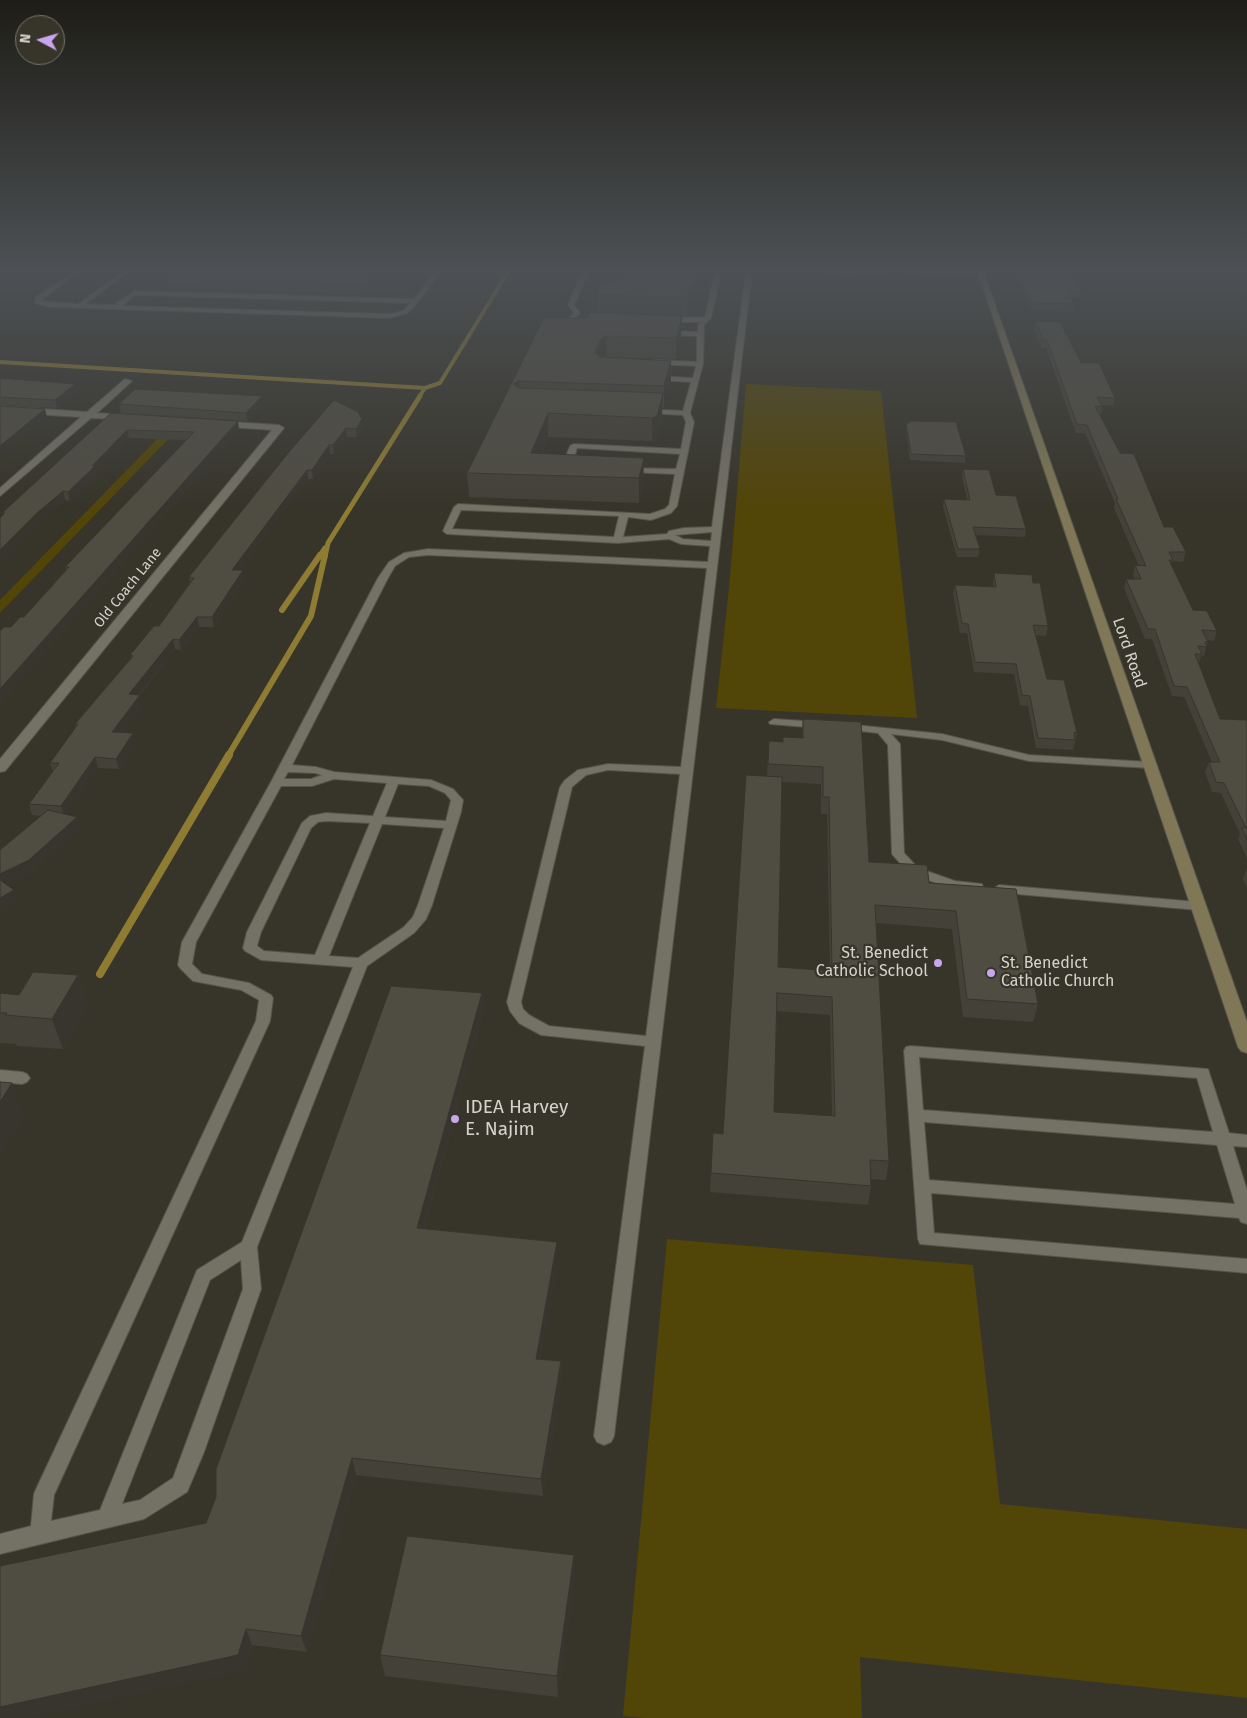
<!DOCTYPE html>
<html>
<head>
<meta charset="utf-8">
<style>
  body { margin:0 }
  #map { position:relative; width:1247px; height:1718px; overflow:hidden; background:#37352a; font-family:"Fira Sans",sans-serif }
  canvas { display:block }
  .north { position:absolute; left:15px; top:15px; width:50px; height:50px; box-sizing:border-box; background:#37352a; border:1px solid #76746b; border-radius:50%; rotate:276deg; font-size:14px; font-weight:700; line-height:20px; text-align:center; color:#d5d3cc }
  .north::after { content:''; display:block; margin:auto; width:18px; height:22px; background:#c8a6ef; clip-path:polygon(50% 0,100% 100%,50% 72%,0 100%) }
</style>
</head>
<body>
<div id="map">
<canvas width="1247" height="1718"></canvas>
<div class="north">N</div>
</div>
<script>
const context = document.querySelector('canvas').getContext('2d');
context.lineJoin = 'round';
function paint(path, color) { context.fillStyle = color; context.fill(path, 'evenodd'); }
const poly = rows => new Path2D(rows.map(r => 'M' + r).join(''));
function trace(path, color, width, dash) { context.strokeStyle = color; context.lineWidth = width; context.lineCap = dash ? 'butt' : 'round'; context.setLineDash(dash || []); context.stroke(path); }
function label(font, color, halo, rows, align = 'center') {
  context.font = font + ' "Fira Sans",sans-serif'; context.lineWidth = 4.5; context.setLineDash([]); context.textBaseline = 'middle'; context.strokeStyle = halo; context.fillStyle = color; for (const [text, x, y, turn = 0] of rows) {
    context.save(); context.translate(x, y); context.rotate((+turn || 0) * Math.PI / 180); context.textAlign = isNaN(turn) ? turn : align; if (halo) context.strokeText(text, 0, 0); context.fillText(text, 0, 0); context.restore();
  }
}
const green = poly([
  [746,384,881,391,917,718,716,708,729,588],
  [168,428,177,430,0,613,0,600],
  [667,1239,973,1265,1000,1504,1247,1529,1247,1698,860,1657,862,1718,644,1718,623,1716]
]);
const streamFar3 = poly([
  [0,362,425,388,440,383,509,270],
  [419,397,425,388]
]);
const streamFar2 = poly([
  [319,557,325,548],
  [325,557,328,543,420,396]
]);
const streamFar1 = poly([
  [282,610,320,555],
  [228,756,311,616,325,555]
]);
const stream = poly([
  [100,974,229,755]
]);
const lane = poly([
  [76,270,82,270,40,301,78,304,126,270,132,270,85,304,114,305,134,291,414,299,436,270,442,270,414,307,407,313,390,318,49,307,35,303,36,297,76,270],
  [135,295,411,303,403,311,390,314,122,306,135,295],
  [583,270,627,270,588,273,574,305,580,313,574,319,573,325,580,330,577,332,567,326,568,319,574,313,568,305,583,270],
  [698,270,758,270,752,272,661,1042,614,1436,611,1442,604,1445,597,1442,594,1436,645,1046,541,1035,519,1023,510,1011,507,1002,560,787,565,780,578,770,608,764,681,767,707,568,428,555,409,557,395,566,388,578,292,765,316,767,334,772,431,780,453,789,463,800,461,812,432,905,426,919,414,933,367,966,257,1247,261,1289,204,1452,187,1492,144,1519,0,1554,0,1534,31,1526,34,1494,37,1487,256,1021,259,1000,241,990,193,981,180,968,178,965,182,942,271,782,378,578,389,562,404,553,428,549,708,562,710,546,681,544,669,539,618,543,447,534,443,531,454,507,458,504,650,514,665,509,669,505,675,474,628,472,624,470,628,468,676,469,680,454,577,448,571,469,566,469,562,467,570,446,574,444,681,449,686,422,683,415,646,413,642,411,646,409,683,411,691,382,655,380,652,378,655,376,693,378,696,366,655,364,652,362,655,360,697,362,697,336,665,335,662,333,665,331,698,332,698,325,701,322,665,322,662,320,665,318,705,317,715,272,698,270],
  [721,272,746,272,712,527,684,528,669,531,667,534,623,537,628,517,651,520,671,513,677,506,694,422,690,413,703,364,704,325,711,318,721,272],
  [461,510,619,516,614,537,452,529,461,510],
  [712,532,711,541,683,539,675,535,712,532],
  [608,770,680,774,646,1036,549,1026,529,1015,523,1009,521,1002,572,787,586,775,608,770],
  [288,772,315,773,322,775,311,779,284,779,288,772],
  [334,779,387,783,373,816,326,813,310,816,302,823,247,932,243,948,245,951,261,960,353,967,242,1242,197,1270,100,1510,51,1521,54,1495,270,1021,273,998,271,995,249,983,202,974,192,964,196,942,281,786,312,786,334,779],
  [398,784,429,786,445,793,451,800,446,821,385,817,398,784],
  [326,821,370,823,315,955,264,951,257,946,261,932,311,828,318,822,326,821],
  [382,824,444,828,418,905,413,917,404,927,358,958,329,956,382,824],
  [241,1260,243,1289,173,1478,140,1500,122,1504,210,1280,241,1260],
  [800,270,952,270,977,273,965,277,900,272,843,274,800,270],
  [774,719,819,722,824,725,819,728,770,724,769,722,774,719],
  [846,724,942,734,1029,755,1150,762,1156,765,1150,768,1029,761,942,740,891,734,900,744,904,853,918,868,955,881,982,884,983,887,977,891,954,889,910,874,892,854,888,745,878,733,842,729,841,727,846,724],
  [999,885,1198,902,1205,906,1198,910,994,892,993,889,999,885],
  [911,1046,1208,1069,1229,1133,1247,1135,1247,1147,1233,1146,1247,1190,1247,1224,1241,1222,1239,1218,931,1193,934,1233,1247,1259,1247,1273,920,1244,918,1239,904,1051,906,1047,911,1046],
  [919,1057,1197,1078,1213,1132,923,1110,919,1057],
  [924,1122,1217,1145,1235,1204,929,1180,924,1122],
  [0,1070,22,1072,27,1074,30,1078,27,1082,22,1084,0,1082,0,1070]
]);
const street = poly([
  [125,379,132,381,97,413,128,415,132,418,131,420,91,418,0,496,0,488,81,417,0,412,0,406,87,412,125,379],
  [218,421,279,425,284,428,5,771,0,772,0,759,272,430,215,426,215,422,218,421]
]);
const secondary = poly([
  [977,270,983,270,1247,1022,1247,1053,1241,1051,1238,1047,977,270]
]);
const wall = poly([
  [378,270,358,293,169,287,167,277],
  [1015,270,1070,270,1081,291,1079,298,1071,298,1074,304,1073,312,1032,310],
  [696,273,687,316,647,315,682,316,681,337,676,359,606,357,671,383,664,408,662,408,662,416,657,440,652,441,548,437,542,454,644,458,643,482,639,503,469,497,467,473,544,318,587,318,598,312,597,295,622,282],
  [1036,321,1081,363,1115,398,1113,406,1102,405,1102,407,1101,414,1099,414,1120,453,1164,527,1186,552,1183,562,1172,561,1171,565,1193,610,1217,631,1214,641,1207,640,1208,642,1205,652,1204,656,1201,656,1199,664,1220,719,1247,720,1247,858,1238,839,1240,834,1221,793,1212,792,1205,772,1209,762,1212,762,1184,697,1172,696,1152,639,1145,639,1124,588,1126,579,1135,579,1133,575,1135,565,1139,566,1114,508,1115,503,1085,433,1076,433,1046,348,1041,348,1034,329],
  [0,378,77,392,57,408,0,405],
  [262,396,263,405,248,421,121,413,119,404],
  [111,413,239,430,0,703,11,627,24,617,66,570,65,567,186,440,129,438,97,472,97,474,70,501,65,500,40,522,0,562,0,518,3,515,2,513],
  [362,419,363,427,357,437,347,437,334,454,330,454,313,479,308,479,240,570,243,570,245,580,214,627,199,627,181,650,175,649,140,695,143,705,122,733,133,733,136,744,119,769,98,768,66,815,77,817,81,828,33,871,6,885,18,902,0,912,0,850,41,816,32,815,29,804,53,772,50,763,76,727,75,724,131,658,130,655,159,626,190,582,189,577,289,452],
  [909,421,966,456,965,463,910,460,906,429,906,423,909,423],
  [963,469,996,495,1026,529,1025,537,976,535,980,549,978,557,957,557,943,507,944,499,967,500,962,476],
  [994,573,1033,583,1048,626,1046,636,1036,635,1047,679,1077,733,1073,750,1036,748,1028,706,1020,705,1014,674,974,672,967,633,960,633,953,594,955,585,993,587,993,582],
  [803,719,869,862,929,883,1016,889,1038,1004,1033,1022,963,1017,952,929,876,923,889,1161,886,1180,870,1179,871,1186,868,1205,710,1192,713,1133,723,1134,767,776,769,741,783,742,802,738],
  [782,782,821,784,821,814,827,814,830,971,778,967],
  [777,1011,830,1015,832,1116,774,1112],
  [1247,868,1247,888,1243,879],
  [78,975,88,1006,63,1049,17,1046,16,1044,0,1043,0,993,19,995],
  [482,993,484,1010,424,1228,558,1259,540,1359,561,1361,562,1379,543,1496,356,1475,307,1652,252,1645,245,1671,206,1523],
  [575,1577,558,1697,385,1676,380,1655]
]);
const shadedWall = poly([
  [369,270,378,270,358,293,357,283],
  [694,270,697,270,696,273,687,316,687,297],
  [682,316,681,337,676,359,676,338],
  [606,336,606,357,601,360,595,352,601,339],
  [671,361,671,383,664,408,664,386],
  [519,381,520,403,513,384],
  [75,384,77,392,57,408,55,400],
  [663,393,662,416,657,440,652,441,652,418],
  [262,396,263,405,248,421,246,413],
  [45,409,47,417,0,457,0,446],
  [548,413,548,437,533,475,531,453],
  [362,419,363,427,357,437,356,429],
  [238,421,239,430,0,703,0,689],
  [346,428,347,437,334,454,333,445],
  [127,430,129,438,97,472,97,474,70,501,68,492],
  [329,445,330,454,313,479,312,470],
  [644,458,643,482,639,503,639,478],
  [307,470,308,479,234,580,232,570],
  [63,491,65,500,40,522,0,562,0,550,37,513],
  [243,570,245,580,214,627,212,617],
  [197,617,199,627,181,650,179,640],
  [173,639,175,649,132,704,129,694],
  [140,695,143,705,115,743,112,732],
  [133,733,136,744,119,769,116,759],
  [95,757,98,768,65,817,61,806],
  [77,817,81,828,33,871,0,888,0,874],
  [14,890,18,902,0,912,0,898],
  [78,975,88,1006,63,1049,52,1019],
  [482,993,484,1010,419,1245,417,1228],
  [12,1083,25,1116,0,1158,0,1102],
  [557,1242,558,1259,537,1376,536,1359],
  [561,1361,562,1379,543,1496,541,1479],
  [352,1458,356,1475,307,1652,301,1636],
  [574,1555,575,1577,558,1697,557,1676],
  [246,1629,252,1645,245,1671,29,1718,0,1718,0,1707]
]);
const building = poly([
  [176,270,369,270,357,283,167,277,176,270],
  [627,270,694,270,687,297,597,295,602,282,622,282,627,270],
  [1019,270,1070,270,1081,291,1067,291,1074,304,1033,303,1019,270],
  [590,312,682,316,676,338,606,336,601,339,595,352,600,357,671,361,664,386,519,381,513,384,519,388,663,393,657,416,652,418,548,413,531,453,644,458,639,478,467,473,544,318,587,318,590,312],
  [1036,321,1060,322,1081,363,1099,363,1115,398,1097,397,1102,407,1095,406,1120,453,1134,454,1164,527,1173,527,1186,552,1169,552,1173,560,1169,560,1193,610,1207,611,1217,631,1202,630,1208,642,1205,642,1207,647,1198,646,1202,654,1195,654,1220,719,1247,720,1247,840,1242,828,1246,828,1224,783,1216,782,1209,762,1220,762,1187,687,1174,686,1155,629,1148,629,1126,579,1141,579,1135,565,1146,566,1116,499,1118,499,1087,425,1077,424,1047,340,1043,340,1036,321],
  [0,378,75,384,55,400,0,397,0,378],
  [135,389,262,396,246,413,119,404,135,389],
  [334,400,358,412,362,419,356,429,346,428,333,445,329,445,312,470,307,470,232,570,243,570,212,617,197,617,179,640,173,639,129,694,140,695,112,732,133,733,116,759,95,757,61,806,29,804,59,763,50,763,78,724,75,724,133,656,130,655,154,626,159,626,194,578,189,577,289,452,334,400],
  [0,406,45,409,0,446,0,406],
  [111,413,238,421,0,689,0,631,4,627,11,627,20,617,24,617,69,567,65,567,194,432,127,430,92,466,95,466,68,492,63,491,37,513,0,550,0,518,5,513,2,513,111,413],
  [909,421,956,422,966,456,911,454,906,423,910,423,909,421],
  [963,469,989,470,996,495,1016,496,1026,529,973,527,980,549,958,549,944,499,970,500,963,469],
  [994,573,1032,575,1033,583,1040,583,1048,626,1033,625,1047,679,1064,680,1077,733,1074,732,1075,740,1038,738,1030,696,1022,695,1016,664,975,662,968,624,962,623,955,585,996,587,994,573],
  [803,719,861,722,869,862,927,865,929,883,1016,889,1038,1004,967,999,956,911,875,905,889,1161,870,1160,871,1186,711,1173,713,1133,723,1134,746,775,782,777,778,967,832,971,829,797,823,797,823,767,768,764,769,741,783,742,783,737,803,738,803,719],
  [777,993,832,997,835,1116,774,1112,777,993],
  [48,810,77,817,29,860,0,874,0,850,48,810],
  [0,880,14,890,0,898,0,880],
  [33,972,78,975,52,1019,5,1015,7,1013,0,1013,0,993,19,995,33,972],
  [391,986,482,993,417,1228,557,1242,536,1359,561,1361,541,1479,352,1458,301,1636,246,1629,238,1655,0,1707,0,1566,206,1523,216,1497,216,1469,391,986],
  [0,1082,12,1083,0,1102,0,1082],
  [407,1536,574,1555,557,1676,380,1655,407,1536]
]);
const markers = [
  [938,963,5,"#c8a6ef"],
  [991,973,5,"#c8a6ef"],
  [455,1119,5,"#c8a6ef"]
];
const farStreetnames = [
  ["Old Coach Lane",128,588,-51]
];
const streetNames = [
  ["Lord Road",1129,653,71]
];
const poiNames = [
  ["St. Benedict",928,954],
  ["Catholic School",928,972],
  ["St. Benedict",1001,964,"left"],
  ["Catholic Church",1001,982,"left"]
];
const nearPoinames = [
  ["IDEA Harvey",465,1108],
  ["E. Najim",465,1130]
];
paint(green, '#524508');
trace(streamFar3, '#8e7c33', 4);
trace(streamFar2, '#8e7c33', 5);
trace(streamFar1, '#8e7c33', 6);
trace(stream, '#8e7c33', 8);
trace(lane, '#56534a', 2);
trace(street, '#56534a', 2);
trace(secondary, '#56534a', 2);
paint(lane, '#747165');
paint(street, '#747165');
paint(secondary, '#7f7755');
paint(wall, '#444138');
paint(shadedWall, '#37352e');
paint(building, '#4f4c41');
trace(building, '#37352e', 1);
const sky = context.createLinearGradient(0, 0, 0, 510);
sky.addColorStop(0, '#1e1d17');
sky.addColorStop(0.53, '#4d5155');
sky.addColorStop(1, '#4d515500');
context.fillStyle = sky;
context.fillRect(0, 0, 1247, 510);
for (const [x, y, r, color] of markers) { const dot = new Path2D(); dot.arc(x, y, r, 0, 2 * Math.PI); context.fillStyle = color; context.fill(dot); trace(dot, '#37352a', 2); }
label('14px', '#d5d3cc', '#37352a', farStreetnames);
label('16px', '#d5d3cc', '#37352a', streetNames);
label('16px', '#d5d3cc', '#37352a', poiNames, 'right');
label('19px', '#d5d3cc', '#37352a', nearPoinames, 'left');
</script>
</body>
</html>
